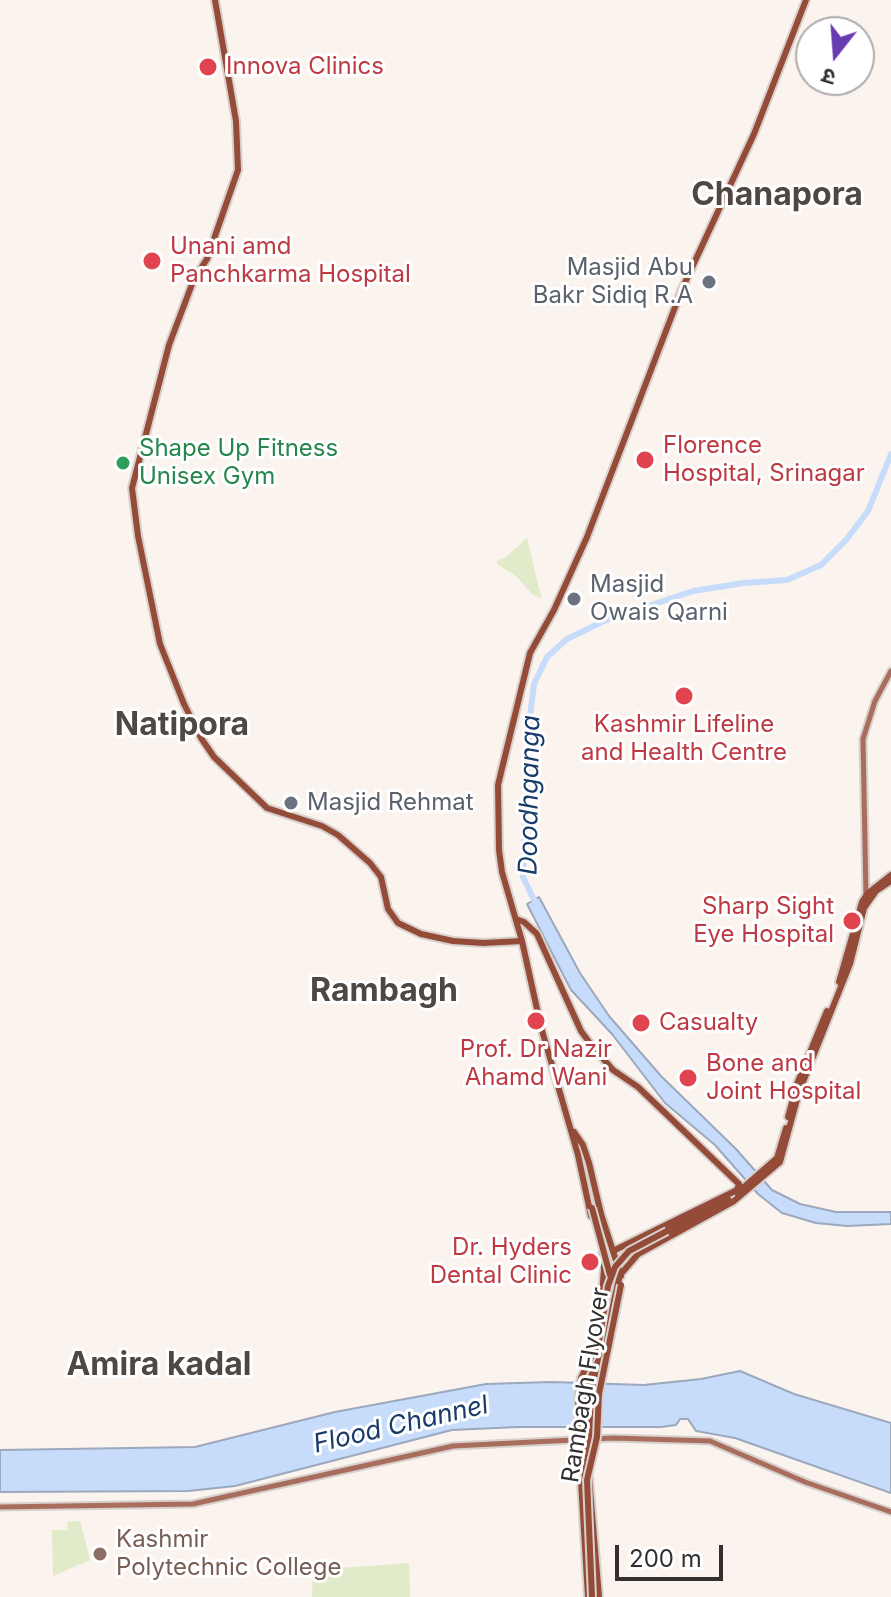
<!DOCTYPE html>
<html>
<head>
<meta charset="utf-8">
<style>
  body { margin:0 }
  #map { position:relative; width:891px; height:1597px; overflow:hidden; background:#fbf3ee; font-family:Inter,"Noto Sans Devanagari",sans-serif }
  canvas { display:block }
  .north { position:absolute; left:795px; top:16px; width:80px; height:80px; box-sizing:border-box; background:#fff; border:2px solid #adacac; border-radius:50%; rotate:197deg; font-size:22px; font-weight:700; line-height:32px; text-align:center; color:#33302f }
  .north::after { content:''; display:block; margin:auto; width:28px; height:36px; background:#683bb3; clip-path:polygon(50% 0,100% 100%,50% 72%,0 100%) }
  .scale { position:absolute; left:615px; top:1545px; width:108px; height:36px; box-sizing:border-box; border:4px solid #33302f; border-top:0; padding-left:10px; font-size:24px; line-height:28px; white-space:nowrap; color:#33302f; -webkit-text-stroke:6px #fff; paint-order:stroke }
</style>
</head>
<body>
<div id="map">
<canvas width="891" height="1597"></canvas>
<div class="north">उ</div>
<div class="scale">200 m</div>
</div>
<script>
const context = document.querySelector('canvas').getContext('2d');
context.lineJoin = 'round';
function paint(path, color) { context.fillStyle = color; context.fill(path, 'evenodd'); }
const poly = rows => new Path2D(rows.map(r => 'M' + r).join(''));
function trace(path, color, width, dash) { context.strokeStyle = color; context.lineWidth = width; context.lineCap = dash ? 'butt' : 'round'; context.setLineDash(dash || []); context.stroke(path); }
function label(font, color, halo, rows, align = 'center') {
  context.font = font + ' Inter,sans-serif'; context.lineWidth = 6; context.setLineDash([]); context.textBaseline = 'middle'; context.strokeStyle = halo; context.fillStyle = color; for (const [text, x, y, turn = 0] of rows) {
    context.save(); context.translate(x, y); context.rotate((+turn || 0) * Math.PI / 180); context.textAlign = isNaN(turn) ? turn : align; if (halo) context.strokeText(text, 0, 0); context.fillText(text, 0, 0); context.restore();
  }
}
const green = poly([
  [527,538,535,572,542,599,533,595,517,577,497,564,497,561,506,557],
  [80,1521,90,1560,53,1576,52,1530,68,1530,67,1522],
  [409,1563,410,1597,312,1597,313,1570]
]);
const water = poly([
  [539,897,580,973,609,1016,661,1076,736,1149,772,1190,800,1204,836,1212,891,1212,891,1224,847,1226,816,1223,782,1213,758,1194,715,1145,665,1103,612,1034,571,990,527,904,539,897],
  [740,1371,794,1394,891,1423,891,1493,735,1438,696,1431,688,1419,680,1419,676,1425,661,1427,518,1427,452,1430,235,1486,188,1491,0,1492,0,1450,195,1447,335,1412,486,1384,551,1382,644,1385,701,1379,740,1371]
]);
const river = poly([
  [536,904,523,877,530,717,534,684,547,657,567,639,604,621,693,591,744,583,787,580,821,565,846,540,868,511,891,454]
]);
const secondary = poly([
  [866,896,863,739,875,701,891,671],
  [0,1507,193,1504,453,1446,613,1438,710,1441,805,1482,891,1512]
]);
const primary = poly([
  [215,0,236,121,238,170,207,259,194,279,169,345,132,488,138,536,160,644,184,704,201,738,214,757,267,808,322,826,338,835,370,863,381,877,388,909,398,923,421,934,453,941,483,943,522,941],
  [516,919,524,922,537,934,581,1031,592,1046,613,1070,638,1087,739,1184,737,1190,731,1193,613,1251],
  [839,982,862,902,868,893,891,875],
  [788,1117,797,1084,827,1011],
  [574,1132,583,1145,589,1163,601,1214,621,1276],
  [737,1193,777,1158,786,1128],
  [591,1216,578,1155,541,1027,522,941,502,872,499,850,498,785,530,653,554,610,587,537,682,289,754,134,806,0],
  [667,1231,728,1199],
  [601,1310,604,1269,602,1254],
  [577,1433,579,1389],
  [588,1459,595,1382,620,1275,638,1254,734,1201,780,1162,799,1092,850,964,864,908,876,891,891,881],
  [589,1478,599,1597],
  [581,1481,588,1597],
  [585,1484,584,1449,589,1382,598,1345]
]);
const primaryBridge = poly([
  [592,1208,610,1275],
  [579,1389,581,1378,599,1341,608,1286,615,1267,629,1251,667,1231],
  [577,1433,578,1441],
  [592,1597,587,1480,597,1437,599,1394,621,1285]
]);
const markers = [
  [208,67,10,"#e0444e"],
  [152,261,10,"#e0444e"],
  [709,282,8,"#6b7280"],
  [645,460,10,"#e0444e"],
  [123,463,8,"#2e9e5b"],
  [574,599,8,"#6b7280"],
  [684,696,10,"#e0444e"],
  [291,803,8,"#6b7280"],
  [852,921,10,"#e0444e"],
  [536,1021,10,"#e0444e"],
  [641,1023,10,"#e0444e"],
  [688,1078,10,"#e0444e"],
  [590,1262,10,"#e0444e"],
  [100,1554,8,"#8d6e63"]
];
const healthNames = [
  ["Innova Clinics",226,67],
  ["Unani amd",170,247],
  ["Panchkarma Hospital",170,275],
  ["Florence",663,446],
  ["Hospital, Srinagar",663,474],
  ["Kashmir Lifeline",684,725,"center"],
  ["and Health Centre",684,753,"center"],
  ["Sharp Sight",834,907,"right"],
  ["Eye Hospital",834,935,"right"],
  ["Casualty",659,1023],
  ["Prof. Dr Nazir",536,1050,"center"],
  ["Ahamd Wani",536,1078,"center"],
  ["Bone and",706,1064],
  ["Joint Hospital",706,1092],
  ["Dr. Hyders",572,1248,"right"],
  ["Dental Clinic",572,1276,"right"]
];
const worshipNames = [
  ["Masjid Abu",693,268,"right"],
  ["Bakr Sidiq R.A",693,296,"right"],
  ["Masjid",590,585],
  ["Owais Qarni",590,613],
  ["Masjid Rehmat",307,803]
];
const leisureNames = [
  ["Shape Up Fitness",139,449],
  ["Unisex Gym",139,477]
];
const streetNames = [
  ["Rambagh Flyover",586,1385,-81]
];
const educationNames = [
  ["Kashmir",116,1540],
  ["Polytechnic College",116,1568]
];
const waterNames = [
  ["Doodhganga",530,795,-89],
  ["Flood Channel",401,1425,-13]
];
const districtNames = [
  ["Chanapora",777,195],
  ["Natipora",182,725],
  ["Rambagh",384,991],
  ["Amira kadal",159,1365]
];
paint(green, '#e1eac9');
paint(water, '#c7dcfa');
trace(water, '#9ba8bd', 2);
trace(river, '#c7dcfa', 6);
trace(secondary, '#d7d0cc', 9);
trace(primary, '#d7d0cc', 10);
trace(secondary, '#a96d5d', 5);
trace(primary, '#944c39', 6);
trace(primaryBridge, '#d7d0cc', 10, []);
trace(primaryBridge, '#944c39', 6);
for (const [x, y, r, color] of markers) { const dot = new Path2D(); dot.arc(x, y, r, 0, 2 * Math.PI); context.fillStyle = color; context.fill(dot); trace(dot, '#fff', 3); }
label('24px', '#be3a42', '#fff', healthNames, 'left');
label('24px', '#5b616d', '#fff', worshipNames, 'left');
label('24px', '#27864d', '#fff', leisureNames, 'left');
label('24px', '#33302f', '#fff', streetNames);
label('24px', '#785e54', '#fff', educationNames, 'left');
label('italic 26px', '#193b69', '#fff', waterNames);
label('bold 32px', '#4e4743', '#fff', districtNames);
</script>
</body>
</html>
